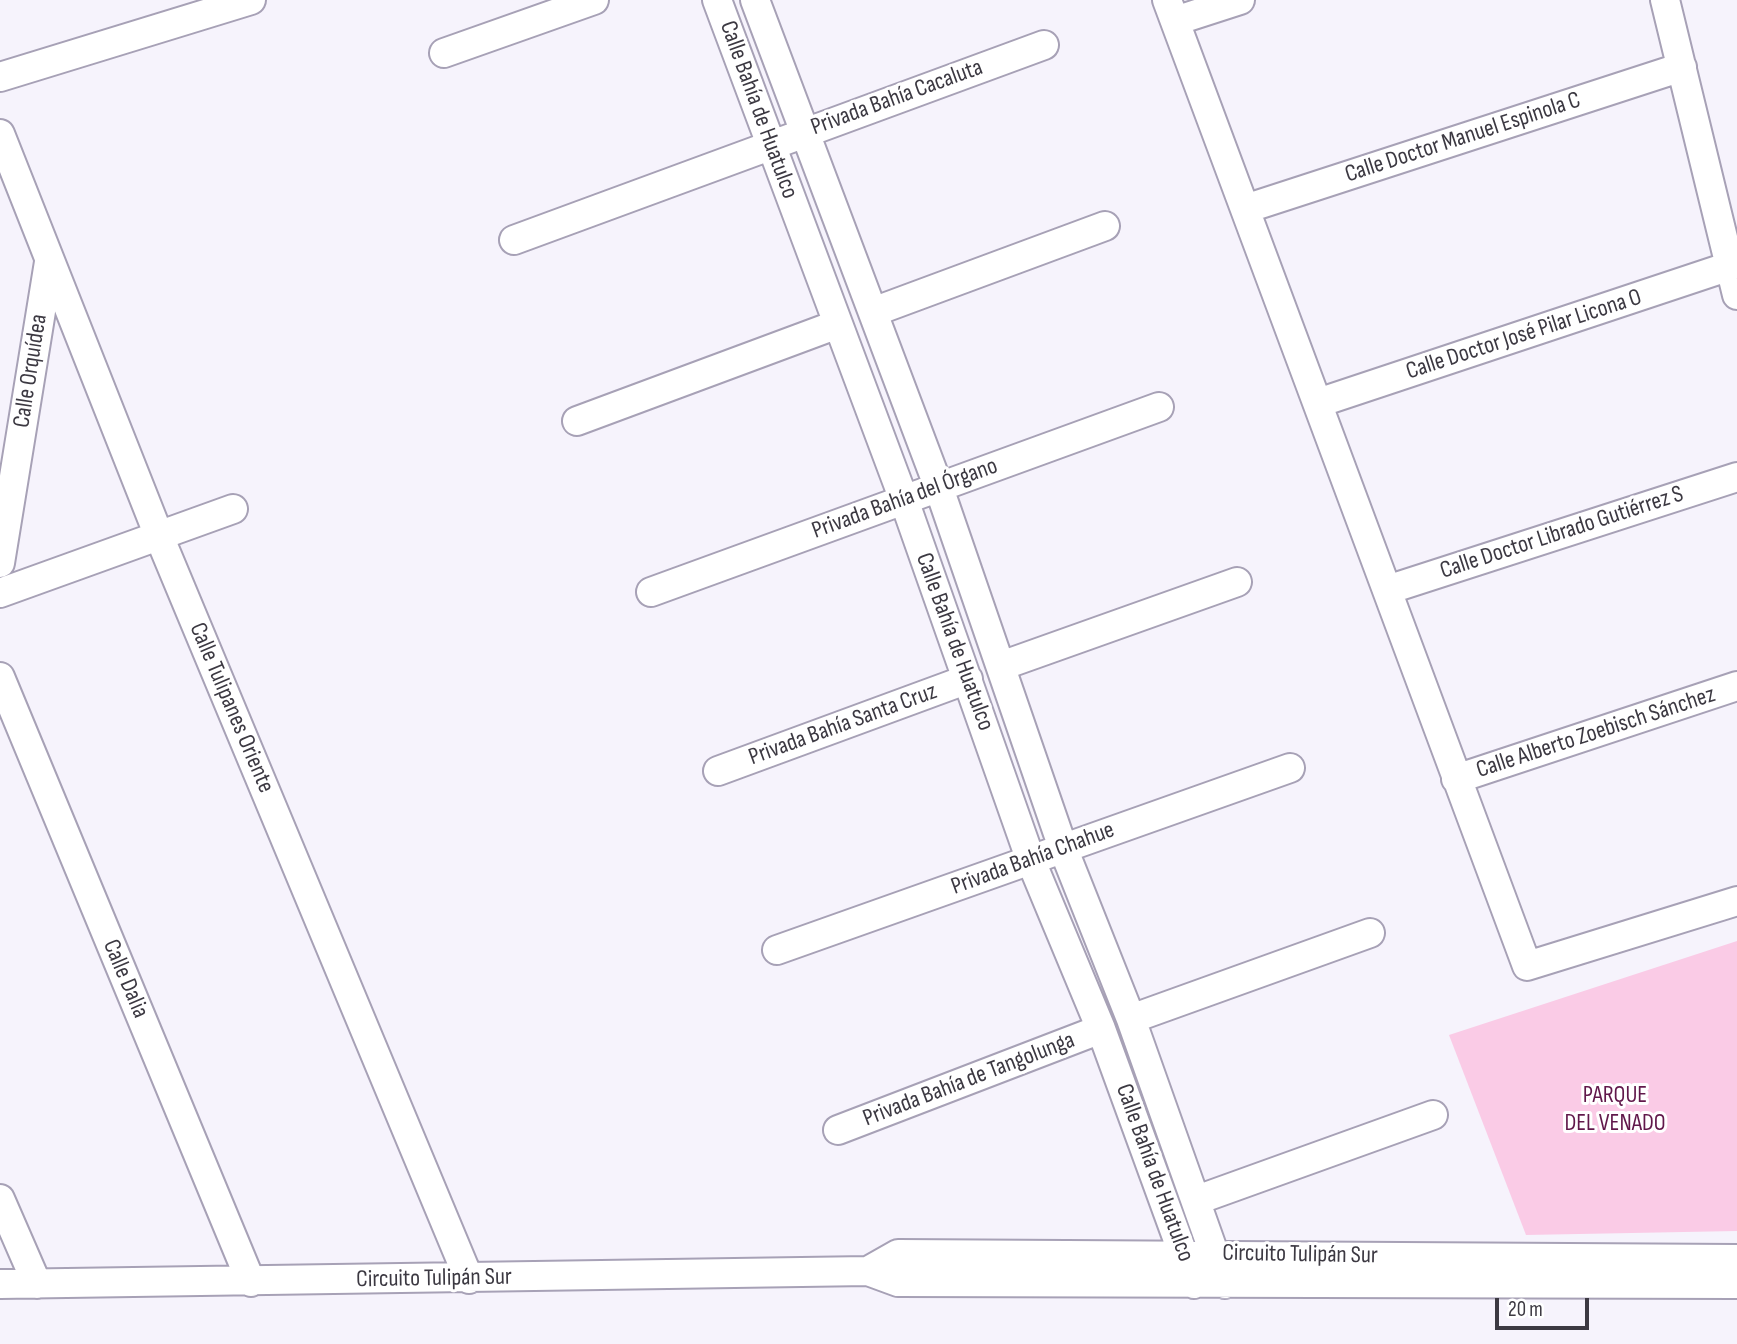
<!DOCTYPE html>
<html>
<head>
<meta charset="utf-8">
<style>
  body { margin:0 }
  #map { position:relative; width:1737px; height:1344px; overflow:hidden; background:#f6f3fc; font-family:"Sofia Sans Condensed",sans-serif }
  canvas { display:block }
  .scale { position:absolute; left:1495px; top:1298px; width:94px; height:32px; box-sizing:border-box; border:4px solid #3c3942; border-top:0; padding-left:9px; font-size:21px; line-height:24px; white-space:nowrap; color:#3c3942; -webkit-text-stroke:5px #fff; paint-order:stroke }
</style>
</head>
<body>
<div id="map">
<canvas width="1737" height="1344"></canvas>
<div class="scale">20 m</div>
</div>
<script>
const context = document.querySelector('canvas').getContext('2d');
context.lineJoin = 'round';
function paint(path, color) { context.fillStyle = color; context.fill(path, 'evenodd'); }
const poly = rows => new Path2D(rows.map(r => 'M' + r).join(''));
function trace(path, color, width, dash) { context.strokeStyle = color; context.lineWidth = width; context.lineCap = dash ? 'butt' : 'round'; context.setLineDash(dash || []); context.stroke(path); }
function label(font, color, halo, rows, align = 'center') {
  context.font = font + ' "Sofia Sans Condensed",sans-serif'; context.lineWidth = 6; context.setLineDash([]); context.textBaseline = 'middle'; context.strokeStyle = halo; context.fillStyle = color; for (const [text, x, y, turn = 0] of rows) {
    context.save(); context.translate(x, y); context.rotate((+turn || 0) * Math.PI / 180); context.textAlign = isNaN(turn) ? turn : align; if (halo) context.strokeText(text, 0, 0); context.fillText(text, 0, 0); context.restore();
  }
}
const green = poly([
  [1737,941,1737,1231,1526,1235,1449,1035]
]);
const minor = poly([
  [717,0,904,500,1031,861,1101,1029,1194,1284],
  [755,0,939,488,1063,848,1131,1019,1225,1284],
  [1167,0,1527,966,1737,901],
  [1665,0,1737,295],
  [1175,21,1240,0],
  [444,53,594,0],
  [0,77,251,0],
  [0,134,159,536,469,1279],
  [1245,209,1682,67],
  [514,240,1044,45],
  [873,312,1105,226],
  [1318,403,1730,266],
  [577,421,838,324],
  [0,563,49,262],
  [1387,590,1737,477],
  [651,592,1159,407],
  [0,593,233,509],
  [1001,666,1237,582],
  [0,677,251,1282],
  [718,771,968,679],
  [1456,779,1737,686],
  [777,950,1290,768],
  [1131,1019,1370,933],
  [838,1130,1101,1029],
  [0,1199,37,1284],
  [1197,1200,1433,1115],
  [868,1271,898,1254,1737,1259],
  [0,1284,868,1271,898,1282,1737,1284]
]);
const streetNames = [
  ["Privada Bahía Cacaluta",897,98,-20],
  ["Calle Bahía de Huatulco",758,110,70],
  ["Calle Doctor Manuel Espinola C",1463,138,-18],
  ["Calle Doctor José Pilar Licona O",1524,335,-18],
  ["Calle Orquídea",31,371,-81],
  ["Privada Bahía del Órgano",905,499,-20],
  ["Calle Doctor Librado Gutiérrez S",1562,533,-18],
  ["Calle Bahía de Huatulco",954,642,70],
  ["Calle Tulipanes Oriente",231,708,67],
  ["Privada Bahía Santa Cruz",843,725,-20],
  ["Calle Alberto Zoebisch Sánchez",1596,733,-18],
  ["Privada Bahía Chahue",1033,859,-20],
  ["Calle Dalia",125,979,67],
  ["Privada Bahía de Tangolunga",969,1080,-21],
  ["Calle Bahía de Huatulco",1154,1173,70],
  ["Circuito Tulipán Sur",1300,1255,1],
  ["Circuito Tulipán Sur",434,1279,-1]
];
const parkNames = [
  ["PARQUE",1615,1096],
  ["DEL VENADO",1615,1124]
];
paint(green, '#facbe6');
trace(minor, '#a7a1b6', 32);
trace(minor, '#fff', 28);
label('24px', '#3c3942', '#fff', streetNames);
label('24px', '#61184b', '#fff', parkNames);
</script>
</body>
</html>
